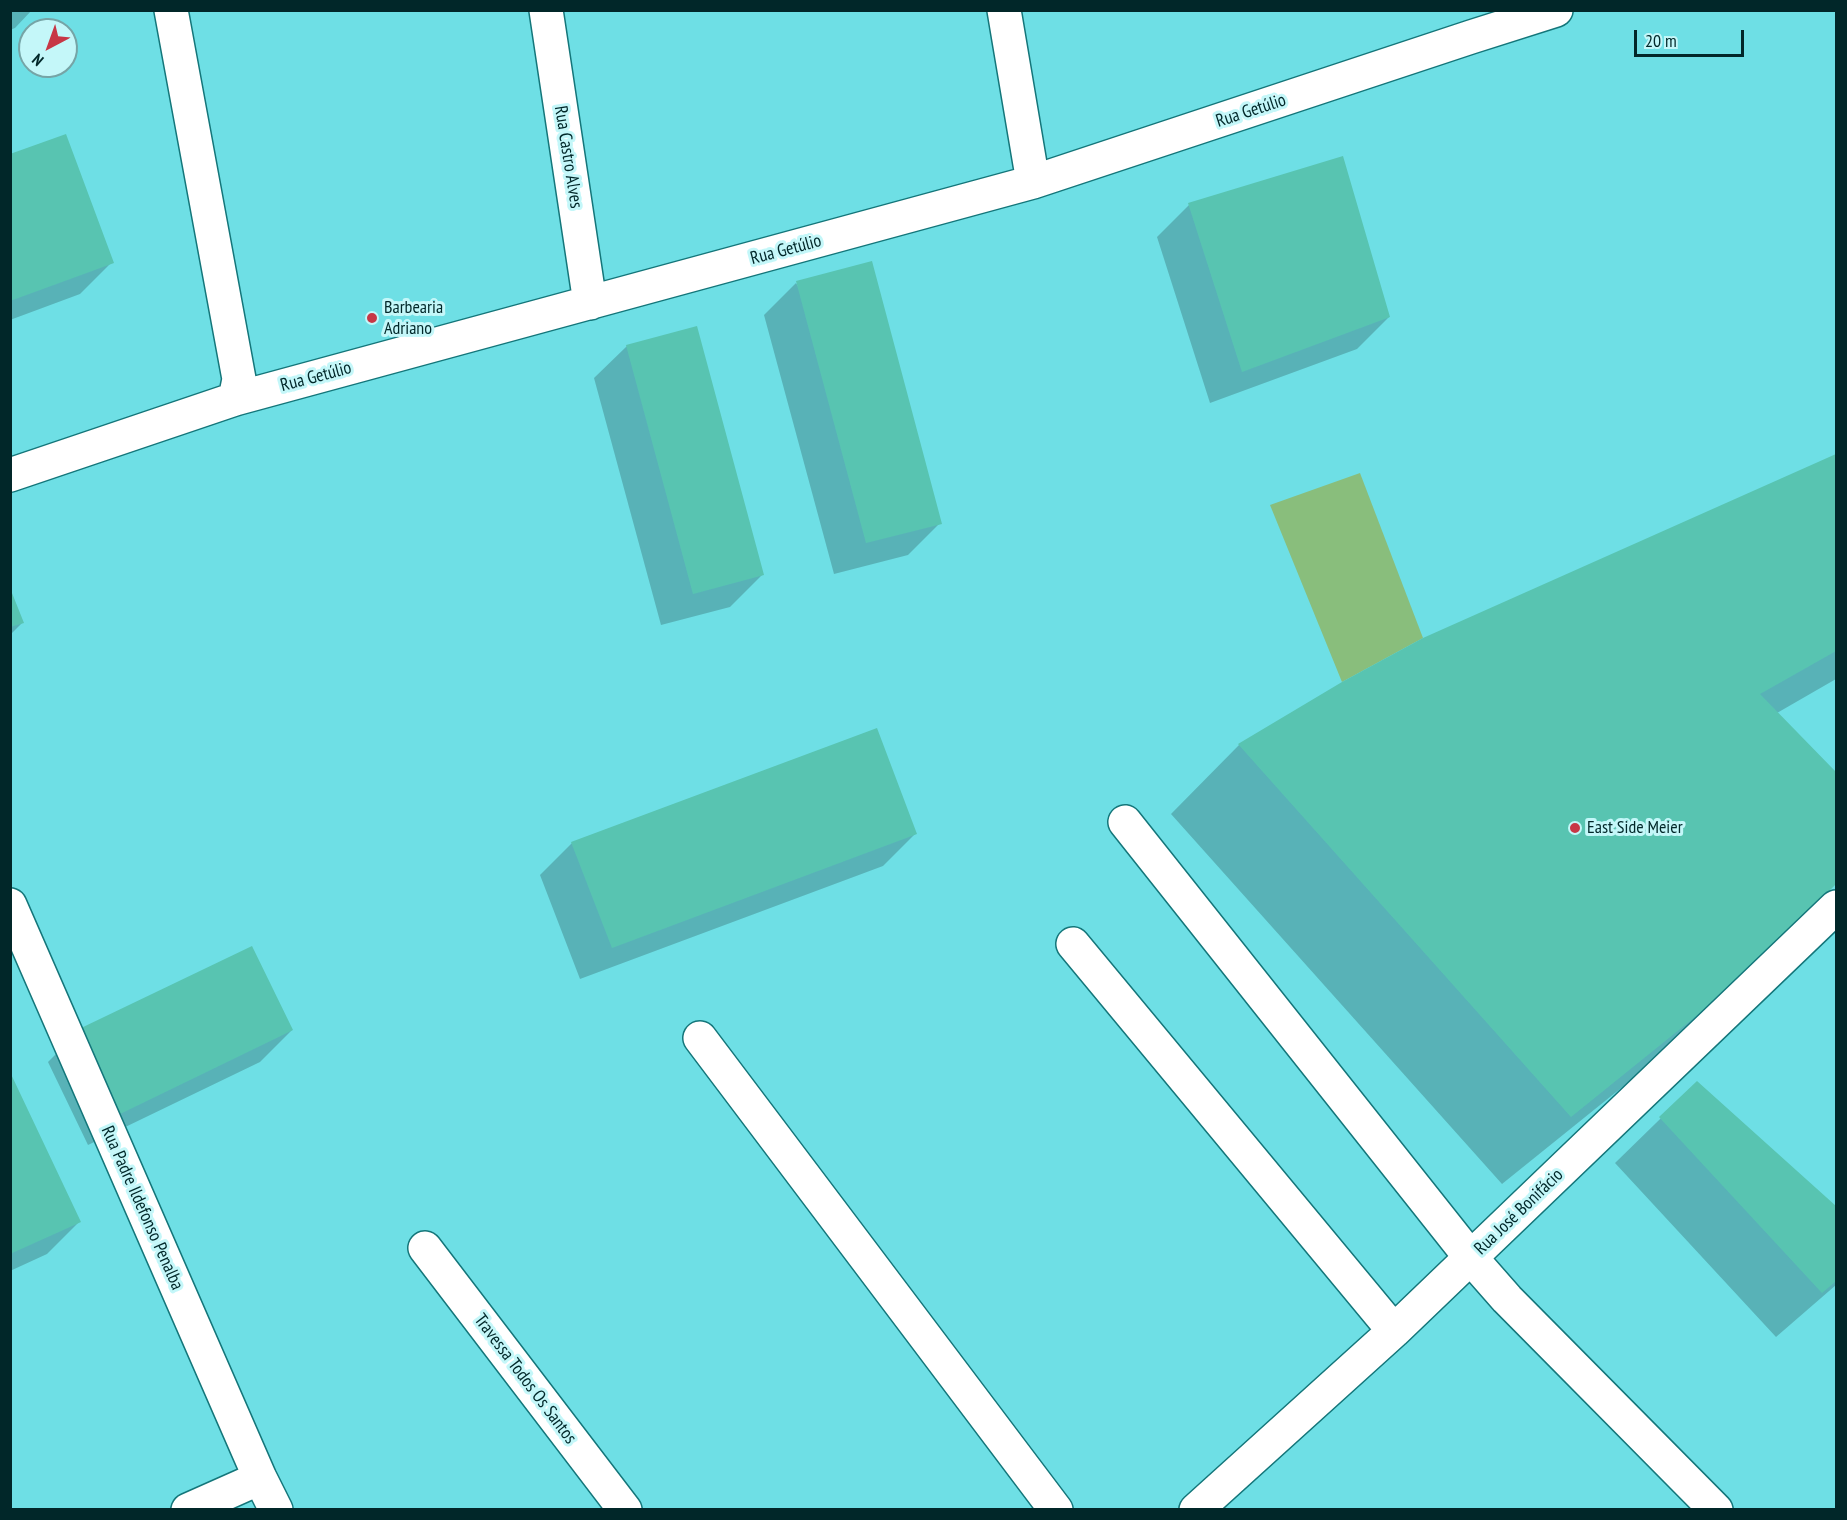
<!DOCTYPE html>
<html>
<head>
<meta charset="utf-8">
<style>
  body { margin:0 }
  #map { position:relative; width:1847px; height:1520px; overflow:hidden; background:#6edfe5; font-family:"PT Sans Narrow",sans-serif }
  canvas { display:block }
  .frame { position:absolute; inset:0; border:12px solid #012729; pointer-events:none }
  .north { position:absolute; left:18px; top:18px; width:60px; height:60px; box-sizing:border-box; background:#c4f7f9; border:2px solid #76a4a6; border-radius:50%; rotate:221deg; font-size:16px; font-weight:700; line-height:24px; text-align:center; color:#012729 }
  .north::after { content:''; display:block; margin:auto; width:21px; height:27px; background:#c73746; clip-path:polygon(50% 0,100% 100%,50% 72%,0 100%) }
  .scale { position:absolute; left:1634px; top:30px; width:110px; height:27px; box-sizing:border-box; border:3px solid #012729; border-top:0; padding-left:8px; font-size:18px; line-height:21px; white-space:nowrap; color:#012729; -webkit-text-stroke:4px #c4f7f9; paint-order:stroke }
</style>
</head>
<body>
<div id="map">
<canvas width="1847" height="1520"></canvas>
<div class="frame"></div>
<div class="north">N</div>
<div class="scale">20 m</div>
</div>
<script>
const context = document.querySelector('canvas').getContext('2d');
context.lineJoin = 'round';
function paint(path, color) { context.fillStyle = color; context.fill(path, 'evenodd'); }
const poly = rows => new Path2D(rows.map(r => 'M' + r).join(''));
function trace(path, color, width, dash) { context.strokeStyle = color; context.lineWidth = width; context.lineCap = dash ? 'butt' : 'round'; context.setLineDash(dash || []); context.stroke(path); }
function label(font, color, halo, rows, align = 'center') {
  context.font = font + ' "PT Sans Narrow",sans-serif'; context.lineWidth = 6; context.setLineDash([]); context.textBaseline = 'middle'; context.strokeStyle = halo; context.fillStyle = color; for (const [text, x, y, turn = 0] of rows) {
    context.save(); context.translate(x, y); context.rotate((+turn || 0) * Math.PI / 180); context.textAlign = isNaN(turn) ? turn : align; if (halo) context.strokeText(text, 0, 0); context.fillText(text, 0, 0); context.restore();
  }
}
const green = poly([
  [1360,473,1423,638,1342,682,1270,505]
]);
const shadow = poly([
  [10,10,32,10,15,28,10,30],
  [10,156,112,262,80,294,10,320],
  [1189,205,1389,317,1357,349,1210,403,1157,237],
  [796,283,940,523,908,555,834,574,764,315],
  [627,346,762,575,730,607,661,625,594,378],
  [1836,456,1836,679,1777,713,1836,774,1836,882,1682,1039,1502,1184,1171,814,1239,745,1343,683,1423,640],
  [10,592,22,623,10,635],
  [915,834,883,866,580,979,540,875,572,843],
  [80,1030,292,1030,260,1062,88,1145,48,1062],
  [10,1075,79,1222,47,1254,10,1271],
  [1697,1083,1836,1208,1836,1285,1776,1337,1615,1163]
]);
const building = poly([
  [66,134,114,263,10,301,10,154],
  [1343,156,1390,317,1242,372,1188,203],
  [872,261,942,524,866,543,796,281],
  [697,326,764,575,693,594,626,345],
  [1836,454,1836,651,1760,694,1836,772,1836,884,1752,971,1571,1117,1238,744,1342,682,1423,638],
  [10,588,24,623,10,627],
  [877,728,917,834,612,948,571,842],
  [252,946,293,1030,120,1114,79,1029],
  [10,1072,81,1222,10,1254],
  [1697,1081,1836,1206,1836,1281,1822,1293,1659,1117]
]);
const minor = poly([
  [171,10,239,379,235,399],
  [546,10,590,303],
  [1004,10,1033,182],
  [10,475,235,399,1033,182,1471,37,1556,10],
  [1125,822,1471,1258,1507,1299,1716,1510],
  [10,905,260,1478,276,1510],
  [1073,944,1394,1331],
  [700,1038,1056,1510],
  [425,1248,625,1510],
  [188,1510,260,1478],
  [1196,1510,1394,1331,1836,907]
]);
const markers = [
  [372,318,6,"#c73746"],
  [1575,828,6,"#c73746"]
];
const streetNames = [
  ["Rua Getúlio",1251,111,-18],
  ["Rua Castro Alves",568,157,81],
  ["Rua Getúlio",786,250,-15],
  ["Rua Getúlio",316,377,-15],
  ["Rua Padre Ildefonso Penalba",142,1208,66],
  ["Rua José Bonifácio",1519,1212,-44],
  ["Travessa Todos Os Santos",525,1379,53]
];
const poiNames = [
  ["Barbearia",384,308],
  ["Adriano",384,329],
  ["East Side Meier",1587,828]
];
paint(green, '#89be7c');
paint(shadow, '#0003');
paint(building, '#58c4b1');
trace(minor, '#14767a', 36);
trace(minor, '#fff', 33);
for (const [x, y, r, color] of markers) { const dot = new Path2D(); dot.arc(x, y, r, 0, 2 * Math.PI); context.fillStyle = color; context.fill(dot); trace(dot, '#c4f7f9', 2); }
label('18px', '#012729', '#c4f7f9', streetNames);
label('18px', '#012729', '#c4f7f9', poiNames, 'left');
</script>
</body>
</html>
